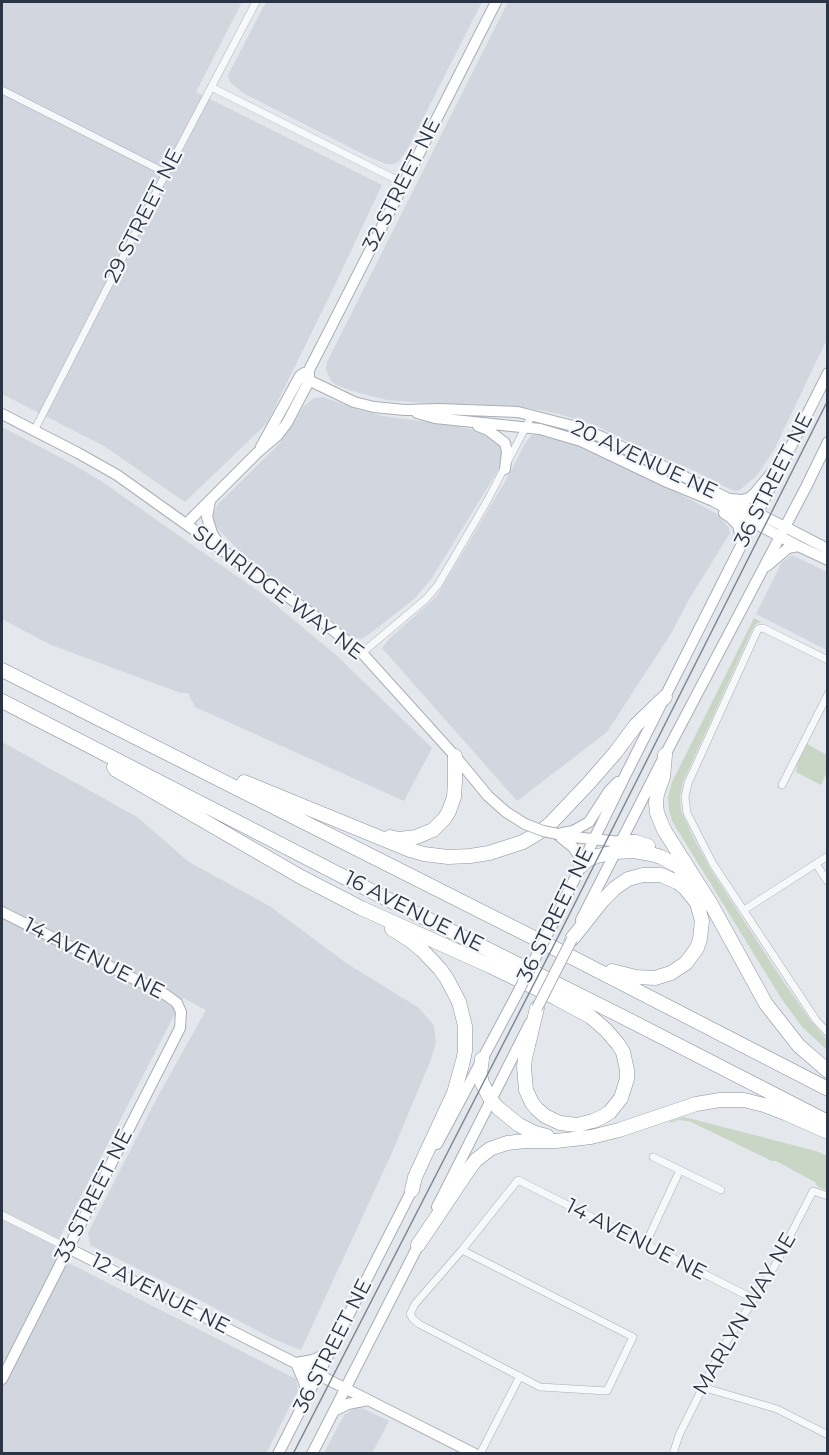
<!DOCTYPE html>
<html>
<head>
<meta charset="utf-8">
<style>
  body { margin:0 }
  #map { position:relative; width:829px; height:1455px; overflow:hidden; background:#e4e7ec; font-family:Montserrat,sans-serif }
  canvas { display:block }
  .frame { position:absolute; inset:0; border:3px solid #2b3445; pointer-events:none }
</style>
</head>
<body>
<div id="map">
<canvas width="829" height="1455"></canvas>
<div class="frame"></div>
</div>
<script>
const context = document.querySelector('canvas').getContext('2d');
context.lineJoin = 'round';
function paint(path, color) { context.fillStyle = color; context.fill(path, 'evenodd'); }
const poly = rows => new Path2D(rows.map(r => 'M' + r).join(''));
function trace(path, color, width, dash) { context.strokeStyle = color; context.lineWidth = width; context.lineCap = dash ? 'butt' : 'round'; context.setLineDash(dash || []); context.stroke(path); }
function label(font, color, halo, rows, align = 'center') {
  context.font = font + ' Montserrat,sans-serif'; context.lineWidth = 4.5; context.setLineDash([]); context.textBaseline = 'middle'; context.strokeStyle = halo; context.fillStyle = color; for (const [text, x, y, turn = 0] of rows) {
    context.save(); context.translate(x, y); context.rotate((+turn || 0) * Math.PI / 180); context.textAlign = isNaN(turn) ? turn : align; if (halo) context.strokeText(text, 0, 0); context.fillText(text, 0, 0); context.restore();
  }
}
const built = poly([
  [2,2,242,2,196,92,382,185,332,291,267,423,185,502,104,446,2,394],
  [266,2,482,2,408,148,399,161,394,164,387,164,371,158,243,93,230,82,228,75],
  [508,2,827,2,827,339,775,448,757,475,740,490,735,491,725,487,695,471,643,449,597,426,559,414,522,407,500,406,437,404,387,400,352,391,336,385,331,381,326,369,327,362],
  [323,397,356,409,383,416,456,426,487,433,503,446,501,462,497,472,432,578,414,599,368,635,361,639,355,638,348,635,336,624,242,554,216,527,213,519,213,514,218,504,278,445,290,429,304,406,314,398],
  [2,427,69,462,101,481,265,596,336,655,432,748,404,801,195,707,188,693,181,693,51,645,2,619],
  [536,434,566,439,645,475,719,515,729,528,730,533,688,601,672,632,607,732,517,801,382,648,390,638,436,597,464,551,511,471,525,443,532,435],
  [792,555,827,572,827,650,756,614,782,562],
  [2,742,137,817,189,862,271,907,346,963,419,1008,434,1026,436,1043,430,1062,390,1157,301,1350,271,1338,179,1289,90,1245,88,1233,158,1096,206,1010,183,998,51,1254,296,1379,298,1391,266,1453,2,1453],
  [355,1408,364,1409,389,1421,372,1453,324,1453,344,1415]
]);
const green = poly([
  [754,618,761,622,756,624,753,628,683,782,680,796,681,810,692,835,711,870,785,984,811,1021,827,1040,827,1050,802,1027,781,998,672,821,669,810,668,797,672,782],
  [807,744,827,755,827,772,821,785,796,772,797,764],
  [684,1117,816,1151,827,1156,827,1191,818,1187,815,1182,776,1161,772,1161,689,1121,678,1120,671,1123,670,1121]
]);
const street = poly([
  [211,87,403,183],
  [2,90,166,173],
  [34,431,166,173,256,2],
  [362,653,426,599,438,585,486,503,532,415],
  [828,660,763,628,758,629,688,783,685,797,687,813,713,864,816,1020,828,1033],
  [782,785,828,694],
  [816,864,828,882],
  [744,910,828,856],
  [653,1157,721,1190],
  [2,1215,68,1248],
  [646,1243,680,1170],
  [462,1250,633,1337,607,1391,540,1387,419,1324,413,1319,410,1314,415,1304,462,1250,518,1180,754,1299],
  [702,1387,777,1409,828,1435],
  [480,1454,520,1376],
  [673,1454,679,1435,723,1347,754,1299,774,1267,813,1191,828,1196]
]);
const secondary = poly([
  [300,376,354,402,374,407,405,410,439,409,518,412,569,425,602,437,648,460,661,465,791,530,828,549],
  [417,413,435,418,540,429,581,441,667,482,713,501,798,546,828,560],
  [2,414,78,453,117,475,319,619,362,653,455,756,488,796,506,812,525,824],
  [478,426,488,430,505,443,507,452,505,469],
  [261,447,300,376,304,373],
  [731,499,742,500,749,498,755,493,774,470],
  [210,501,207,517,212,533,220,546],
  [724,513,730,517,738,525,742,543],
  [186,524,258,452,277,436,287,423,309,381,309,370,328,333,496,2],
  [767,566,788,548,798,546],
  [558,834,573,831,589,822,609,791,618,782],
  [558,835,573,847,583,862],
  [564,836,621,842],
  [2,912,166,995,177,1003,181,1012,180,1028,2,1379],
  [581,920,665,755,806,487,828,442],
  [553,923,625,776,828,373],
  [437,1144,516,996],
  [437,1207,530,1023],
  [68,1248,475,1454],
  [296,1363,313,1360,329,1352],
  [296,1363,304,1382,307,1396],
  [334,1411,348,1404,368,1400],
  [278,1454,415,1184],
  [312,1454,421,1240]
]);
const highway = poly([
  [2,670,548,945,828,1089],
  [2,701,381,896,627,1019,828,1122],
  [665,755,663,777,657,794,656,803,657,813,664,830,711,904,766,1004,799,1046,828,1071],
  [114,767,116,770,301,877,361,908,490,966,556,998,591,1017,606,1030,618,1044,623,1052,627,1070,627,1079,621,1098,610,1112,602,1117,593,1121,577,1125,560,1123,545,1116,537,1109,532,1103,526,1090,524,1067,525,1058,537,1008],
  [244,782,410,850,424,854,448,857,470,856,489,853,523,842,538,833,550,824,588,784,615,753,636,725,665,697],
  [390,837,399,839,416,837,433,830,445,818,449,811,454,797,455,781,455,756],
  [621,842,636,842,648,846],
  [581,866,587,860,597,856,616,852,634,851,651,854,661,857,676,865,689,875],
  [392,929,411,941,422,950,440,969,447,979,459,1002,465,1026,465,1051,463,1061,454,1093,415,1177,412,1190],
  [572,939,602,901,615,888,628,879,643,875,661,875,677,882,685,888,697,903,702,921,700,939,697,948,686,963,671,973,655,978,636,977,612,971],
  [482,1059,480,1074,482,1083,491,1100,498,1108,519,1125,535,1133,547,1136],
  [418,1245,469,1169,476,1160,490,1149,507,1143,525,1141,556,1141,591,1137,619,1130,696,1104,720,1100,744,1100,764,1105,785,1113,828,1132]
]);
const tram = poly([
  [293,1454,560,933,828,400]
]);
const secondaryBridge = poly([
  [525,824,543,831,558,834],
  [516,996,553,923],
  [537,1008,572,939]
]);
const streetNames = [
  ["32 STREET NE",402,185,-63],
  ["29 STREET NE",144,216,-63],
  ["20 AVENUE NE",644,460,25],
  ["36 STREET NE",774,480,-63],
  ["SUNRIDGE WAY NE",278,593,37],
  ["16 AVENUE NE",414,912,27],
  ["36 STREET NE",556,915,-64],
  ["14 AVENUE NE",94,959,27],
  ["33 STREET NE",94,1196,-63],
  ["14 AVENUE NE",636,1240,27],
  ["12 AVENUE NE",160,1294,27],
  ["MARLYN WAY NE",745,1314,-60],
  ["36 STREET NE",333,1346,-63]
];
paint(built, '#d2d6de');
paint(green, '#c9d6c5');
trace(street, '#a9aeb7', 8);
trace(secondary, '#a9aeb7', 12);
trace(highway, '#8b94a3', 15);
trace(street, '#f7f8fa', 7);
trace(secondary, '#fff', 10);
trace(highway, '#fff', 14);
trace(tram, '#7d8696', 1.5);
trace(secondaryBridge, '#a9aeb7', 12, []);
trace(secondaryBridge, '#fff', 10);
label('21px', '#2b3445', '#f4f6f9', streetNames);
</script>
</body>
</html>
